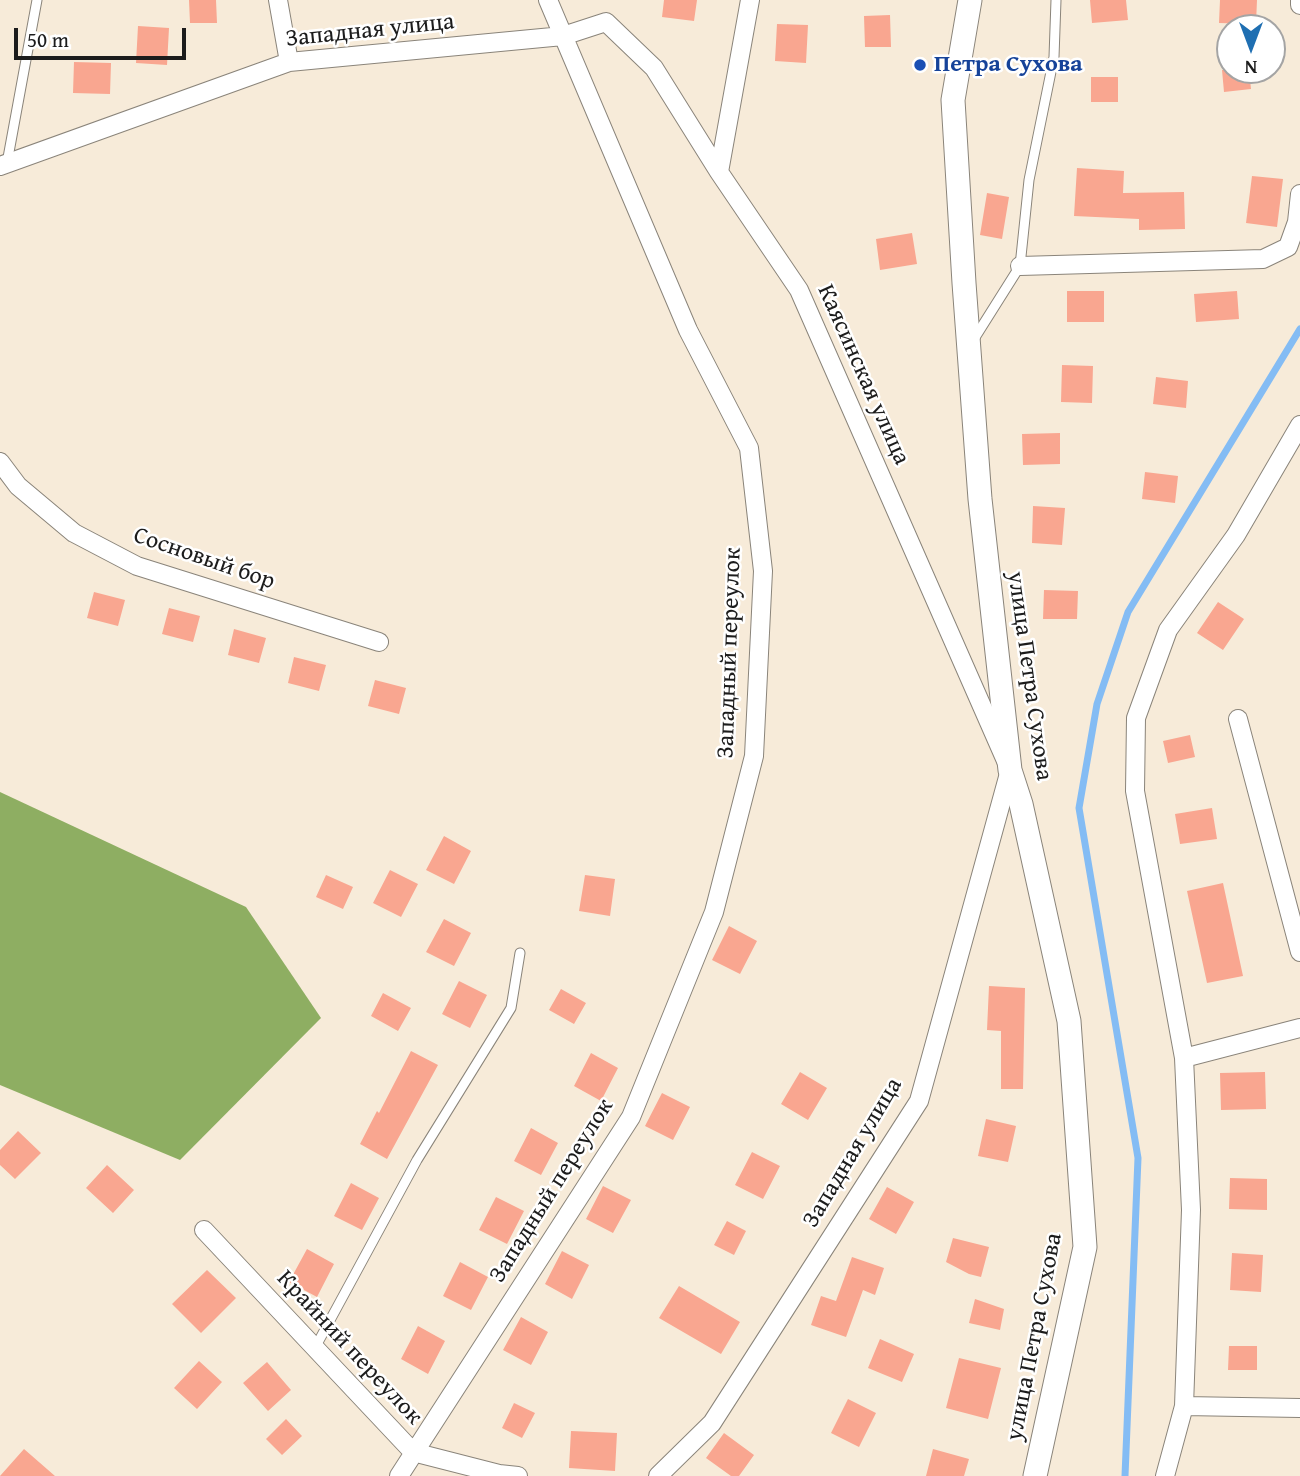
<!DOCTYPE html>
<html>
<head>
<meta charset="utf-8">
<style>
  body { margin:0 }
  #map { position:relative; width:1300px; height:1476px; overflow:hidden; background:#f7ebd9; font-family:"Gentium Book Plus",serif }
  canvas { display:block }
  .north { position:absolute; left:1216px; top:14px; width:70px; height:70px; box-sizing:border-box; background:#fff; border:2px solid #a4a4a4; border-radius:50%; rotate:180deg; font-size:19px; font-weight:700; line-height:28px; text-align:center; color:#1c1c1c }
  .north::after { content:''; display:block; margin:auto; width:24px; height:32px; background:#1f6fb2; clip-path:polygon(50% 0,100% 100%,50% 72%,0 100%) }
  .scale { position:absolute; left:14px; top:28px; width:172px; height:32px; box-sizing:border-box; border:4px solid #1c1c1c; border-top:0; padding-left:9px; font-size:21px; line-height:24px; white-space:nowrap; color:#1c1c1c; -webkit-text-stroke:5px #fff; paint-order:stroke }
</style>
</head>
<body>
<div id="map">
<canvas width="1300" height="1476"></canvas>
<div class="north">N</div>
<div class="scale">50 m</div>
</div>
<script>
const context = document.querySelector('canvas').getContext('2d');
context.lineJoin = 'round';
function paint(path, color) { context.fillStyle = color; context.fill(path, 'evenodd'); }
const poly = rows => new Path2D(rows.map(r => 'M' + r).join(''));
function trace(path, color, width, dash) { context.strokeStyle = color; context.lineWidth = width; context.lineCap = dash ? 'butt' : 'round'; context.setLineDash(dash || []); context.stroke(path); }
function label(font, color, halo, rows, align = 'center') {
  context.font = font + ' "Gentium Book Plus",serif'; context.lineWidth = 5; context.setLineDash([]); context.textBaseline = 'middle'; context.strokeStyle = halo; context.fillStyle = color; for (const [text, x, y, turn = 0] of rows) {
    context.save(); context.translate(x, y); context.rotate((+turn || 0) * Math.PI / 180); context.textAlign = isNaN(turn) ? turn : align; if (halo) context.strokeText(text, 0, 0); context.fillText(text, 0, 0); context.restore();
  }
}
const forest = poly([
  [0,792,246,907,321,1018,180,1160,0,1085]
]);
const stream = poly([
  [1125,1476,1138,1158,1079,808,1097,704,1128,612,1300,329]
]);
const building = poly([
  [189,0,216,0,217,23,190,23],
  [664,0,697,0,694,21,662,17],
  [1090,0,1126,0,1128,20,1092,23],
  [1220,0,1257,0,1256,24,1219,23],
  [890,15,891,47,865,47,864,16],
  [777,24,808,25,806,63,775,61],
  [138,26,169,28,167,65,136,63],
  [74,62,111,63,110,94,73,93],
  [1222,70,1249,70,1251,89,1224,92],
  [1091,77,1118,77,1118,102,1091,102],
  [1077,168,1124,171,1123,193,1184,192,1185,229,1139,230,1139,219,1074,216],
  [1252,176,1283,179,1277,227,1246,223],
  [987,193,1009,197,1002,239,980,235],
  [912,233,917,264,880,270,876,239],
  [1067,291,1104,291,1104,322,1067,322],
  [1237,291,1239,319,1196,322,1194,294],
  [1062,365,1093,366,1092,403,1061,402],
  [1156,377,1188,381,1186,408,1153,404],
  [1060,433,1060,464,1023,465,1022,434],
  [1145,472,1178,476,1175,503,1142,499],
  [1033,506,1065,508,1062,545,1032,543],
  [1044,590,1078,591,1077,619,1043,619],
  [94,592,125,600,118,626,87,618],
  [1218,602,1244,619,1223,650,1197,633],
  [169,608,200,616,193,642,162,634],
  [234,629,266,638,259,663,228,655],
  [294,657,326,665,319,691,288,683],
  [375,680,406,688,399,714,368,706],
  [1190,735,1195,757,1168,763,1163,741],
  [1212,808,1217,839,1180,844,1175,814],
  [444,836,471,851,454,884,426,870],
  [390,870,418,884,401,917,373,903],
  [326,875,353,887,343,909,316,897],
  [585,875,615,879,610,916,579,911],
  [1223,883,1243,976,1207,983,1187,891],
  [444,919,471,933,454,966,426,952],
  [729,926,757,941,740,974,712,960],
  [459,981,487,995,470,1028,442,1014],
  [989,986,1025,988,1023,1089,1001,1089,1001,1031,987,1030],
  [561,989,586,1003,574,1024,549,1010],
  [383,993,411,1008,398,1031,371,1016],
  [411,1051,438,1065,387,1159,360,1144,377,1111,379,1113],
  [591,1053,618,1068,601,1101,574,1086],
  [800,1072,827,1088,808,1120,781,1104],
  [1265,1072,1266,1109,1221,1110,1220,1073],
  [662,1093,690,1107,673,1140,645,1126],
  [986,1119,1016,1126,1008,1162,978,1156],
  [531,1128,558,1143,541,1175,514,1161],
  [18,1131,41,1153,15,1179,0,1165,0,1150],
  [752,1152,780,1166,763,1199,735,1185],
  [107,1165,134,1190,113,1213,86,1188],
  [1230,1178,1267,1179,1267,1210,1229,1209],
  [351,1183,379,1198,362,1230,334,1216],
  [603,1186,631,1200,613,1233,586,1219],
  [887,1187,914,1202,896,1234,869,1219],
  [496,1197,524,1211,507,1244,479,1230],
  [727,1221,746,1231,734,1255,714,1245],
  [953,1238,989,1247,981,1277,969,1274,946,1262],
  [307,1249,334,1264,317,1297,289,1282],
  [562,1251,589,1265,572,1299,545,1284],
  [1232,1253,1263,1255,1261,1292,1230,1290],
  [852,1257,884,1268,875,1295,863,1290,846,1337,811,1325,821,1296,836,1301],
  [460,1262,488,1277,471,1310,443,1296],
  [207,1270,236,1298,201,1333,172,1304],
  [679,1286,740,1322,721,1354,659,1318],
  [975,1299,1004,1309,1000,1330,969,1323],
  [521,1317,548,1332,531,1365,503,1350],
  [418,1326,445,1341,428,1374,401,1359],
  [880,1339,914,1354,902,1382,868,1368],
  [1229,1346,1257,1346,1257,1370,1228,1370],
  [959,1358,1001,1368,988,1419,946,1408],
  [199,1361,222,1382,197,1409,174,1388],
  [267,1362,291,1390,268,1411,243,1383],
  [848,1399,876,1413,859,1447,831,1433],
  [514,1403,535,1413,522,1438,502,1428],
  [286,1419,302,1436,282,1455,266,1439],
  [571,1431,617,1433,615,1471,569,1468],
  [724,1433,754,1455,739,1476,731,1476,706,1458],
  [24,1449,55,1476,0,1476],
  [933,1449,969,1459,964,1476,926,1476]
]);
const service = poly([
  [7,163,37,0],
  [974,339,1020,266,1029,180,1054,57,1056,0],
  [316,1346,417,1160,511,1008,520,953]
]);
const minor = poly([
  [278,0,289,62],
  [1300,0,1300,5],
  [0,166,289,62,563,36,606,22,654,68,719,172],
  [1020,266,1263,259,1288,247,1297,222,1300,194],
  [0,462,18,486,74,533,137,566,379,642],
  [1238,719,1300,952],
  [1184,1058,1300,1028],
  [204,1230,413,1452,499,1474,518,1476],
  [1184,1406,1300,1408],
  [399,1476,631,1117,714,912,754,756,763,571,749,448,688,330,548,0],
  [658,1476,712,1423,919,1101,1010,770,799,290,719,172,750,0],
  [1165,1476,1184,1406,1191,1210,1184,1058,1135,791,1136,718,1168,630,1236,535,1300,425]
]);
const tertiary = poly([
  [970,0,953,100,964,283,980,499,1010,770,1021,804,1069,1021,1085,1247,1035,1476]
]);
const markers = [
  [920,65,7,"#1a4fb4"]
];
const streetNames = [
  ["Западная улица",370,31,-6],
  ["Каясинская улица",863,375,66],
  ["Сосновый бор",204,559,19],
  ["Западный переулок",730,653,-88],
  ["улица Петра Сухова",1029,676,82],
  ["Западная улица",853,1153,-59],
  ["Западный переулок",552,1191,-58],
  ["улица Петра Сухова",1035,1337,-79],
  ["Крайний переулок",349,1348,47]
];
const transitNames = [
  ["Петра Сухова",934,65]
];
paint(forest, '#8eae62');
trace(stream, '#84bcf4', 7);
paint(building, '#f9a690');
trace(service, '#8a847a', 11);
trace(minor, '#8a847a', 20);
trace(tertiary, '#8a847a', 25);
trace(service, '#fff', 9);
trace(minor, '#fff', 18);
trace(tertiary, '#fff', 23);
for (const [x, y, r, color] of markers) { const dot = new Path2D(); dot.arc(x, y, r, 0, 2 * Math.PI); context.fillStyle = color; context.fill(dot); trace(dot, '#fff', 2.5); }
label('24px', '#1c1c1c', '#fff', streetNames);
label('bold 24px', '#164399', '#fff', transitNames, 'left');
</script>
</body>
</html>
